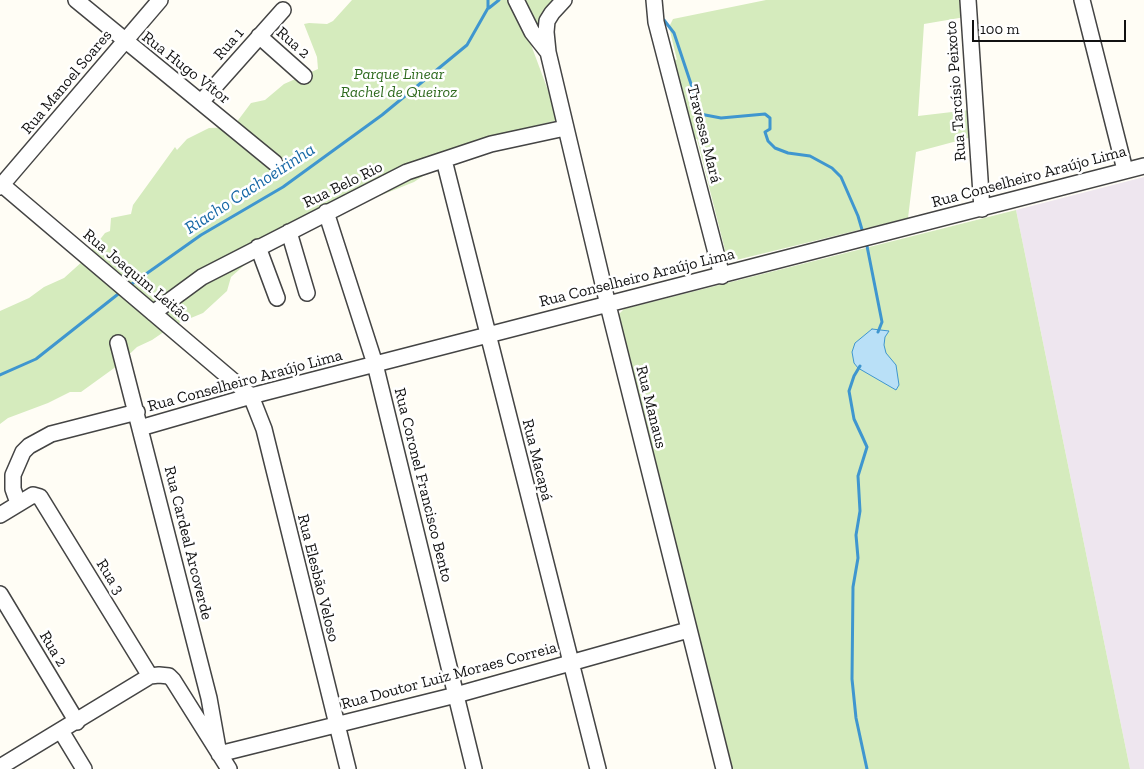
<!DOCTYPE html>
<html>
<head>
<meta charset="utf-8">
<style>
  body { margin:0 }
  #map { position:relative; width:1144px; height:769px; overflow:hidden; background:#fffdf5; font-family:"Zilla Slab",serif }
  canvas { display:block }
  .scale { position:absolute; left:972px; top:20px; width:154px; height:22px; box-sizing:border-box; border:2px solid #111; border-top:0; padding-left:6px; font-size:15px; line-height:18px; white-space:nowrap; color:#111; -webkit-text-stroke:4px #fff; paint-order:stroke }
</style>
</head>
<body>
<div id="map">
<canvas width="1144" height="769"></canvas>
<div class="scale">100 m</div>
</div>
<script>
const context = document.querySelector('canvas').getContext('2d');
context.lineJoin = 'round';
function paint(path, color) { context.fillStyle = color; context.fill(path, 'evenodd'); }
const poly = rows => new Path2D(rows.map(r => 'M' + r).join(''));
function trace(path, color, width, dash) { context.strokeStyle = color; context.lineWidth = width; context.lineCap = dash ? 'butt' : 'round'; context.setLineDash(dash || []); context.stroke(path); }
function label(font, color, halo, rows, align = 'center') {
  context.font = font + ' "Zilla Slab",serif'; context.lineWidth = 5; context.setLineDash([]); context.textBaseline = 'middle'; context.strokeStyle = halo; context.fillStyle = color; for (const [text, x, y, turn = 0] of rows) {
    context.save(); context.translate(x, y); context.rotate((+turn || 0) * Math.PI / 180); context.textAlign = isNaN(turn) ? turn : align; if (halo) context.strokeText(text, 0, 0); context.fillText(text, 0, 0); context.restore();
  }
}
const industrial = poly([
  [1144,177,1144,769,1130,769,1016,210]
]);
const green = poly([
  [352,0,570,0,530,42,559,120,478,139,435,159,423,176,414,182,354,206,339,217,324,220,258,253,231,277,227,291,203,313,174,325,152,340,137,347,117,366,81,392,70,392,48,403,8,418,0,424,0,311,29,298,44,287,64,278,84,260,105,233,110,231,111,218,131,214,133,205,175,147,177,150,187,139,209,128,233,127,251,103,265,100,284,84,318,69,317,57,304,24,309,23,327,24,333,21],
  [766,0,963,0,965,17,924,24,918,116,969,110,972,137,916,152,908,218,728,262,697,139,692,138,672,58,677,60,669,27,673,19],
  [1016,210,1130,769,731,769,618,315,624,309]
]);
const water = poly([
  [872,329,889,331,885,337,884,345,886,353,896,365,899,385,896,390,858,368,854,363,852,352,855,343,872,329]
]);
const stream = poly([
  [489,8,499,0],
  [664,20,674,33,692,87,692,101,700,114,721,118,765,114,770,118,770,129,765,132,768,141,775,148,788,153,810,156,832,168,841,177,858,216,863,233],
  [866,241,882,322,878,332],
  [129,286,201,235,283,187,382,115,467,45,488,8,488,0],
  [860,366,854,376,849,391,854,419,867,447,858,476,860,511,856,535,858,558,853,587,852,679,856,718,867,769],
  [0,375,36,359,122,291]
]);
const minor = poly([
  [76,0,275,163],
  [516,0,532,32,547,51],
  [564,0,552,13,547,21,546,32,548,52,608,305,724,769],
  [654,0,656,22,722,276],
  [968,0,982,209],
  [1082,0,1125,170],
  [259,36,304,76],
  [201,102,283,10],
  [444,160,598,769],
  [0,183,251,396,264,429,348,769],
  [0,187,160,0],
  [326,212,375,364,474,769],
  [289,232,307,293],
  [258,247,277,298],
  [153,313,202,277,407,172,491,144,565,128],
  [118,343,209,698,219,754,456,695,688,630],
  [140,428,251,396,1144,166],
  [18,503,13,489,13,475,23,452,29,446,51,434,137,412],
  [0,515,33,495,40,497,150,676],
  [0,594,77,722],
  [61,731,84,769],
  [0,767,150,676,159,675,169,676,173,680,229,769]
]);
const streetNames = [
  ["Rua 2",293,43,41],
  ["Rua 1",229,44,-49],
  ["Rua Hugo Vítor",186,68,38],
  ["Rua Manoel Soares",67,82,-50],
  ["Rua Tarcísio Peixoto",956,91,-94],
  ["Travessa Mará",704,134,76],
  ["Rua Conselheiro Araújo Lima",1029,177,-15],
  ["Rua Belo Rio",343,185,-26],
  ["Rua Joaquim Leitão",137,276,40],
  ["Rua Conselheiro Araújo Lima",637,278,-14],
  ["Rua Conselheiro Araújo Lima",245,381,-15],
  ["Rua Manaus",651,407,76],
  ["Rua Macapá",537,460,76],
  ["Rua Coronel Francisco Bento",423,485,76],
  ["Rua Cardeal Arcoverde",188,543,76],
  ["Rua 3",110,577,58],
  ["Rua Elesbão Veloso",318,578,76],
  ["Rua 2",53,649,59],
  ["Rua Doutor Luiz Moraes Correia",449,676,-15]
];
const parkNames = [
  ["Parque Linear",399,74],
  ["Rachel de Queiroz",399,92]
];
const waterNames = [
  ["Riacho Cachoeirinha",250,189,-33]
];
paint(industrial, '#eee6ef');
paint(green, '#d5ebbd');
paint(water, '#b9e0f7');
trace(water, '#3f96cf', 1);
trace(stream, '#3f96cf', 3);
trace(minor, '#444', 18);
trace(minor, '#fff', 15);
label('16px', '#111', '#fff', streetNames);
label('italic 16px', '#2f6b1f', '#fff', parkNames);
label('italic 18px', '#1768a6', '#fff', waterNames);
</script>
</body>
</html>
